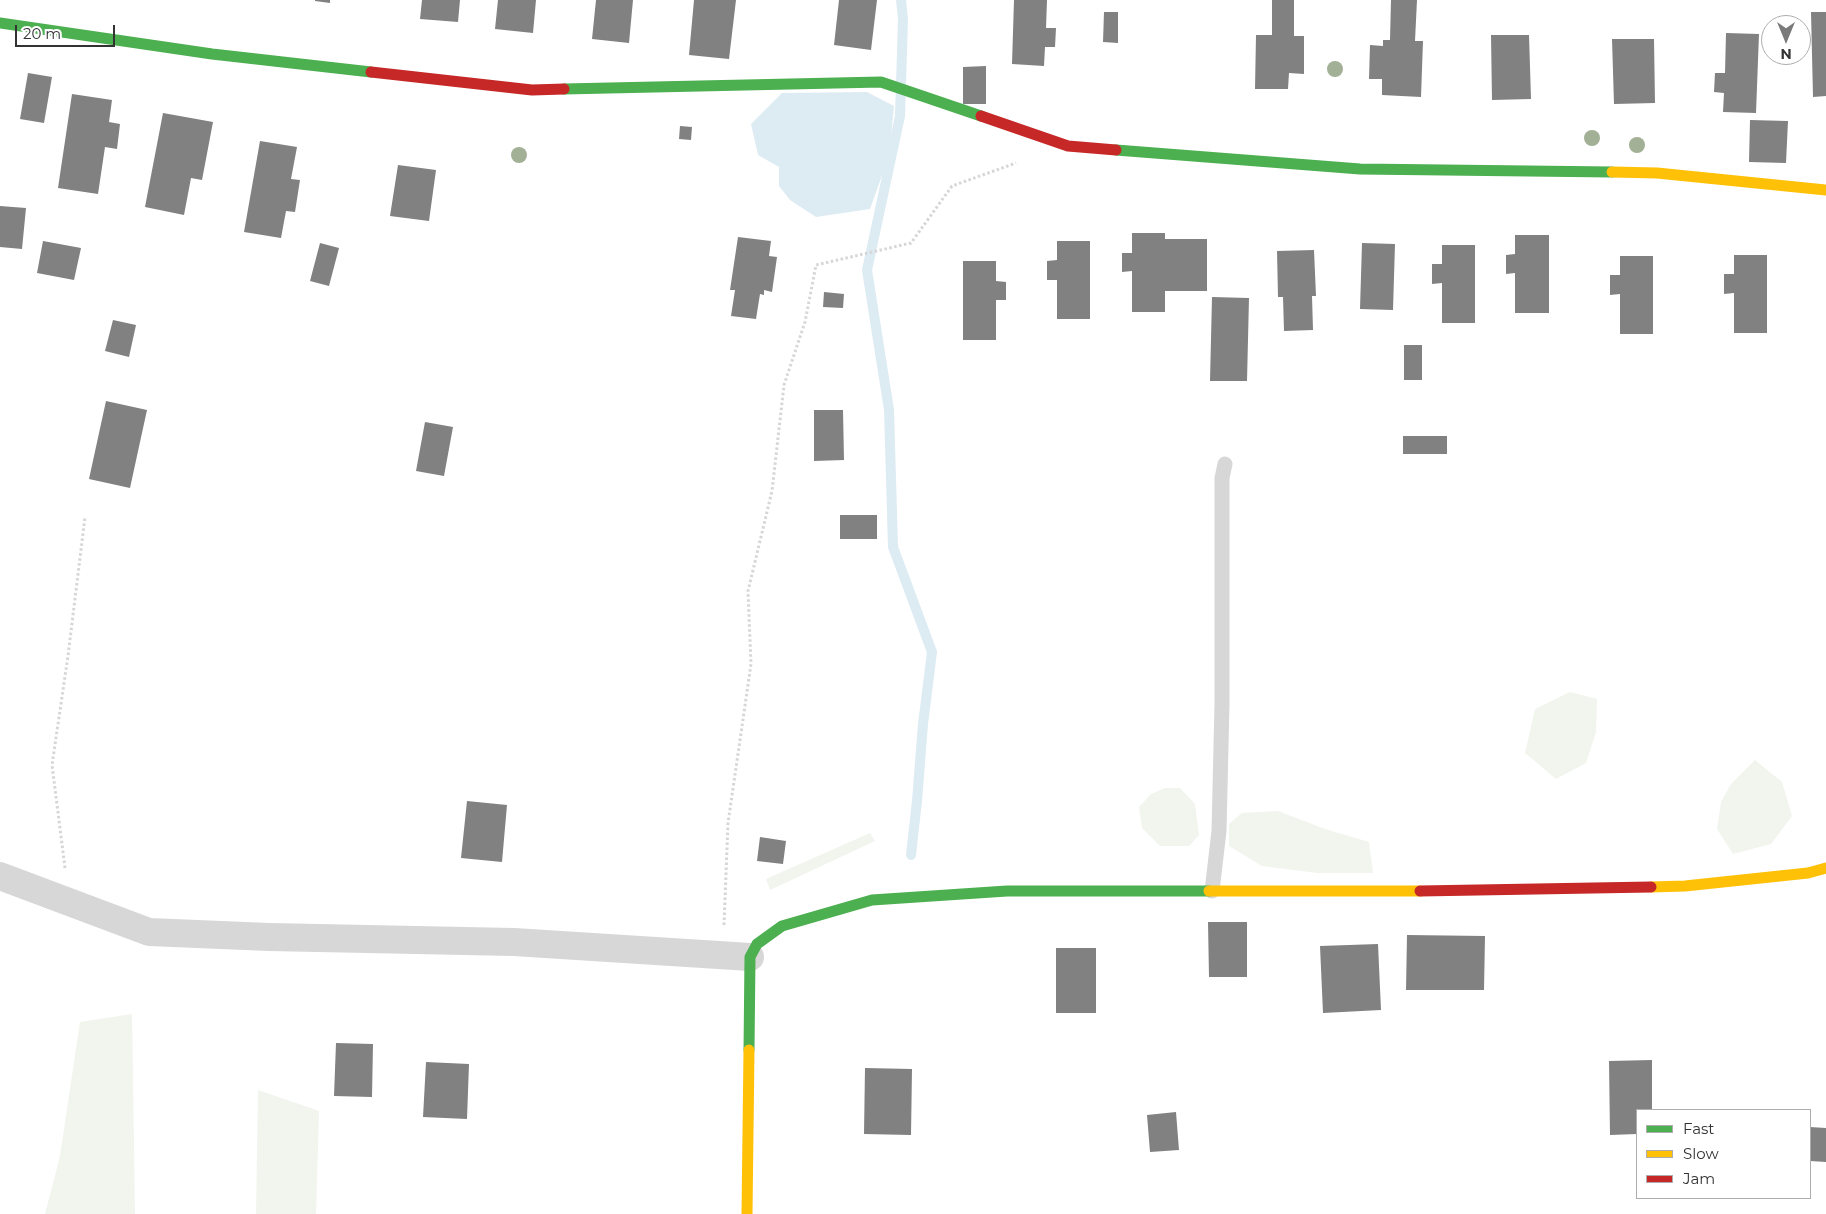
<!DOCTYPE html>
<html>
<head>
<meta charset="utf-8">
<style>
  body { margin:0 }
  #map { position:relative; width:1826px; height:1214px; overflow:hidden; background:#fff; font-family:Montserrat,sans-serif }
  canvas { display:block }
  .legend { position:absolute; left:1636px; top:1109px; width:175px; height:90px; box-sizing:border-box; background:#fff; border:1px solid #adadad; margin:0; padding:6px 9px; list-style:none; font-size:15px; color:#333 }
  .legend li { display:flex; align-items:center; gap:10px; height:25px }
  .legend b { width:25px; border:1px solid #adadad }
  .north { position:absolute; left:1761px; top:15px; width:50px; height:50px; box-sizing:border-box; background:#fff; border:1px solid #adadad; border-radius:50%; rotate:180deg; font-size:14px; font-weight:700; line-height:20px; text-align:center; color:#333 }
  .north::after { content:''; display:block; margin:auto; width:18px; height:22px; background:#7a7a7a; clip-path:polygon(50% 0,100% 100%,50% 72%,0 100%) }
  .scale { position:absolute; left:15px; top:25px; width:100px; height:22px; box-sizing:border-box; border:2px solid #333; border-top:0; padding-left:6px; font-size:15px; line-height:18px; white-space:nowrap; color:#333; -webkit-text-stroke:4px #fff; paint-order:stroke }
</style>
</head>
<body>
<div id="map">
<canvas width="1826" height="1214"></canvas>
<ul class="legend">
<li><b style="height:6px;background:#4caf50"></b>Fast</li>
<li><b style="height:6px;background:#ffc107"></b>Slow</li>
<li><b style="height:6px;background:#c62828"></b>Jam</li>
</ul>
<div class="north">N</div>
<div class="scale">20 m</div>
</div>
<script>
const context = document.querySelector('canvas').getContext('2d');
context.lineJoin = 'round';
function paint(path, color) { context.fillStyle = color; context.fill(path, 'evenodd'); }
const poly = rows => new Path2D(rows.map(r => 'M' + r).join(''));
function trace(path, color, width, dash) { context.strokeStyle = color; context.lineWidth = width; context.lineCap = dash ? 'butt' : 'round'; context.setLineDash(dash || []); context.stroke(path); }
const green = poly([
  [1570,692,1597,699,1596,732,1586,763,1556,779,1525,753,1535,709],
  [1755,760,1782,782,1792,816,1771,844,1733,854,1717,829,1721,802,1731,784],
  [1165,788,1180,788,1195,804,1199,835,1189,846,1160,846,1142,828,1139,807,1151,794],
  [1278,811,1325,829,1369,842,1373,873,1317,873,1262,866,1229,846,1229,824,1242,813],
  [870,833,875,841,770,890,766,879],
  [132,1014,135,1214,45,1214,60,1156,80,1022],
  [258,1090,319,1111,316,1214,256,1214]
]);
const water = poly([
  [867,92,894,106,889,156,870,209,816,217,790,200,779,186,779,167,758,155,751,124,782,93]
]);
const stream = poly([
  [901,0,903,19,900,116,867,270,889,410,893,547,932,652,923,724,917,801,911,855]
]);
const building = poly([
  [315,0,330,0,330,3,315,1],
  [422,0,460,0,458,22,420,19],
  [498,0,536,0,533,33,495,29],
  [596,0,633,0,629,43,592,39],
  [694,0,736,0,729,59,689,55],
  [839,0,877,0,871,50,834,45],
  [1014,0,1047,0,1046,28,1056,28,1055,47,1045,47,1044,66,1012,64],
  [1272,0,1294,0,1294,36,1304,36,1304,74,1289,73,1288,89,1255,89,1256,35,1272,35],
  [1391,0,1417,0,1415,41,1423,41,1421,97,1382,95,1382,79,1369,79,1370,45,1383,46,1383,40,1390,40],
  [1104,12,1118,12,1118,43,1103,42],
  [1811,12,1826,12,1826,96,1813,97],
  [1726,33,1759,34,1756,113,1723,112,1724,93,1714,92,1715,73,1725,73],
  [1491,35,1529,35,1531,99,1492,100],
  [1612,39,1654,39,1655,103,1614,104],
  [986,66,986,104,963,104,963,67],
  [28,73,52,77,44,123,20,119],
  [72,94,112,100,109,122,120,124,117,149,105,147,98,194,58,188],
  [163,113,213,122,202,180,191,178,184,215,145,207],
  [1750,120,1788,121,1786,163,1749,162],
  [680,126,692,127,691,140,679,139],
  [260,141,297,147,291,179,300,180,295,212,286,211,281,238,244,232],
  [398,165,436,170,429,221,390,216],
  [0,206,26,208,22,249,0,247],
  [1132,233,1165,233,1165,239,1207,239,1207,291,1165,291,1165,312,1132,312,1132,271,1122,272,1122,253,1132,253],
  [1515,235,1549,235,1549,313,1515,313,1515,273,1506,274,1506,255,1515,254],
  [738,237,771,241,769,256,777,257,772,292,764,290,764,295,760,294,756,319,731,316,735,290,730,290],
  [43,241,81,248,74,280,37,273],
  [1057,241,1090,241,1090,319,1057,319,1057,280,1047,280,1047,261,1057,260],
  [320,243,339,248,329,286,310,281],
  [1362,243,1395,244,1393,310,1360,309],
  [1442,245,1475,245,1475,323,1442,323,1442,283,1432,284,1432,264,1442,264],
  [1314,250,1316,296,1312,296,1313,330,1284,331,1283,297,1278,297,1277,251],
  [1734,255,1767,255,1767,333,1734,333,1734,293,1724,294,1724,274,1734,274],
  [1620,256,1653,256,1653,334,1620,334,1620,294,1610,295,1610,275,1620,275],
  [963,261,996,261,996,281,1006,282,1006,300,996,300,996,340,963,340],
  [824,292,844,294,843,308,823,307],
  [1212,297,1249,298,1247,381,1210,381],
  [113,320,136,325,129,357,105,351],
  [1404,345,1422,345,1422,380,1404,380],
  [106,401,147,410,130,488,89,479],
  [814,410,843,410,844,460,814,461],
  [425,422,453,427,444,476,416,471],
  [1403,436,1447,436,1447,454,1403,454],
  [840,515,877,515,877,539,840,539],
  [467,801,507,805,502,862,461,858],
  [760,837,786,841,783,864,757,861],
  [1208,922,1247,922,1247,977,1209,977],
  [1407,935,1485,936,1484,990,1406,990],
  [1378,944,1381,1010,1323,1013,1320,946],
  [1056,948,1096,948,1096,1013,1056,1013],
  [336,1043,373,1044,372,1097,334,1096],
  [1652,1060,1652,1110,1637,1110,1637,1134,1610,1135,1609,1061],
  [426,1062,469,1064,467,1119,423,1117],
  [865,1068,912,1069,911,1135,864,1134],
  [1176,1112,1179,1150,1150,1152,1147,1115],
  [1810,1127,1826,1128,1826,1162,1810,1161]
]);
const path = poly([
  [65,868,52,765,68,656,85,517],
  [724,925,728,823,751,664,748,591,772,491,784,385,805,322,816,265,911,243,952,186,1016,163]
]);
const lane = poly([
  [1212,891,1219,831,1222,704,1222,478,1225,464]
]);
const street = poly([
  [0,876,149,932,269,937,514,942,750,957]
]);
const fast = poly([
  [0,23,212,54,371,72],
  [564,89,881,82,981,116],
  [1116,150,1360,169,1612,172],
  [749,1050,750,957,757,944,782,926,872,900,1007,891,1209,891]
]);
const slow = poly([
  [1612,172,1657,173,1826,190],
  [1651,887,1685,886,1808,873,1826,868],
  [1209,891,1420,891],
  [747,1214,749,1050]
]);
const jam = poly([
  [371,72,532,90,564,89],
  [981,116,1068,146,1116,150],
  [1420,891,1651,887]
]);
const trees = [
  [1335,69],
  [1592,138],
  [1637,145],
  [519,155]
];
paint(green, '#f1f5ed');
paint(water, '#ddebf3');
trace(stream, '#ddebf3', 10);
paint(building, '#818181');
trace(path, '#d6d6d6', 3, [2.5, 2.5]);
trace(lane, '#d7d7d7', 15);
trace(street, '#d7d7d7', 28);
trace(fast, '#4caf50', 11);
trace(slow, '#ffc107', 11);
trace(jam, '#c62828', 11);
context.fillStyle = '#a2b095';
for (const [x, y] of trees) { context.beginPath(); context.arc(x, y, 8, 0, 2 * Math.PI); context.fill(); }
</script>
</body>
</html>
